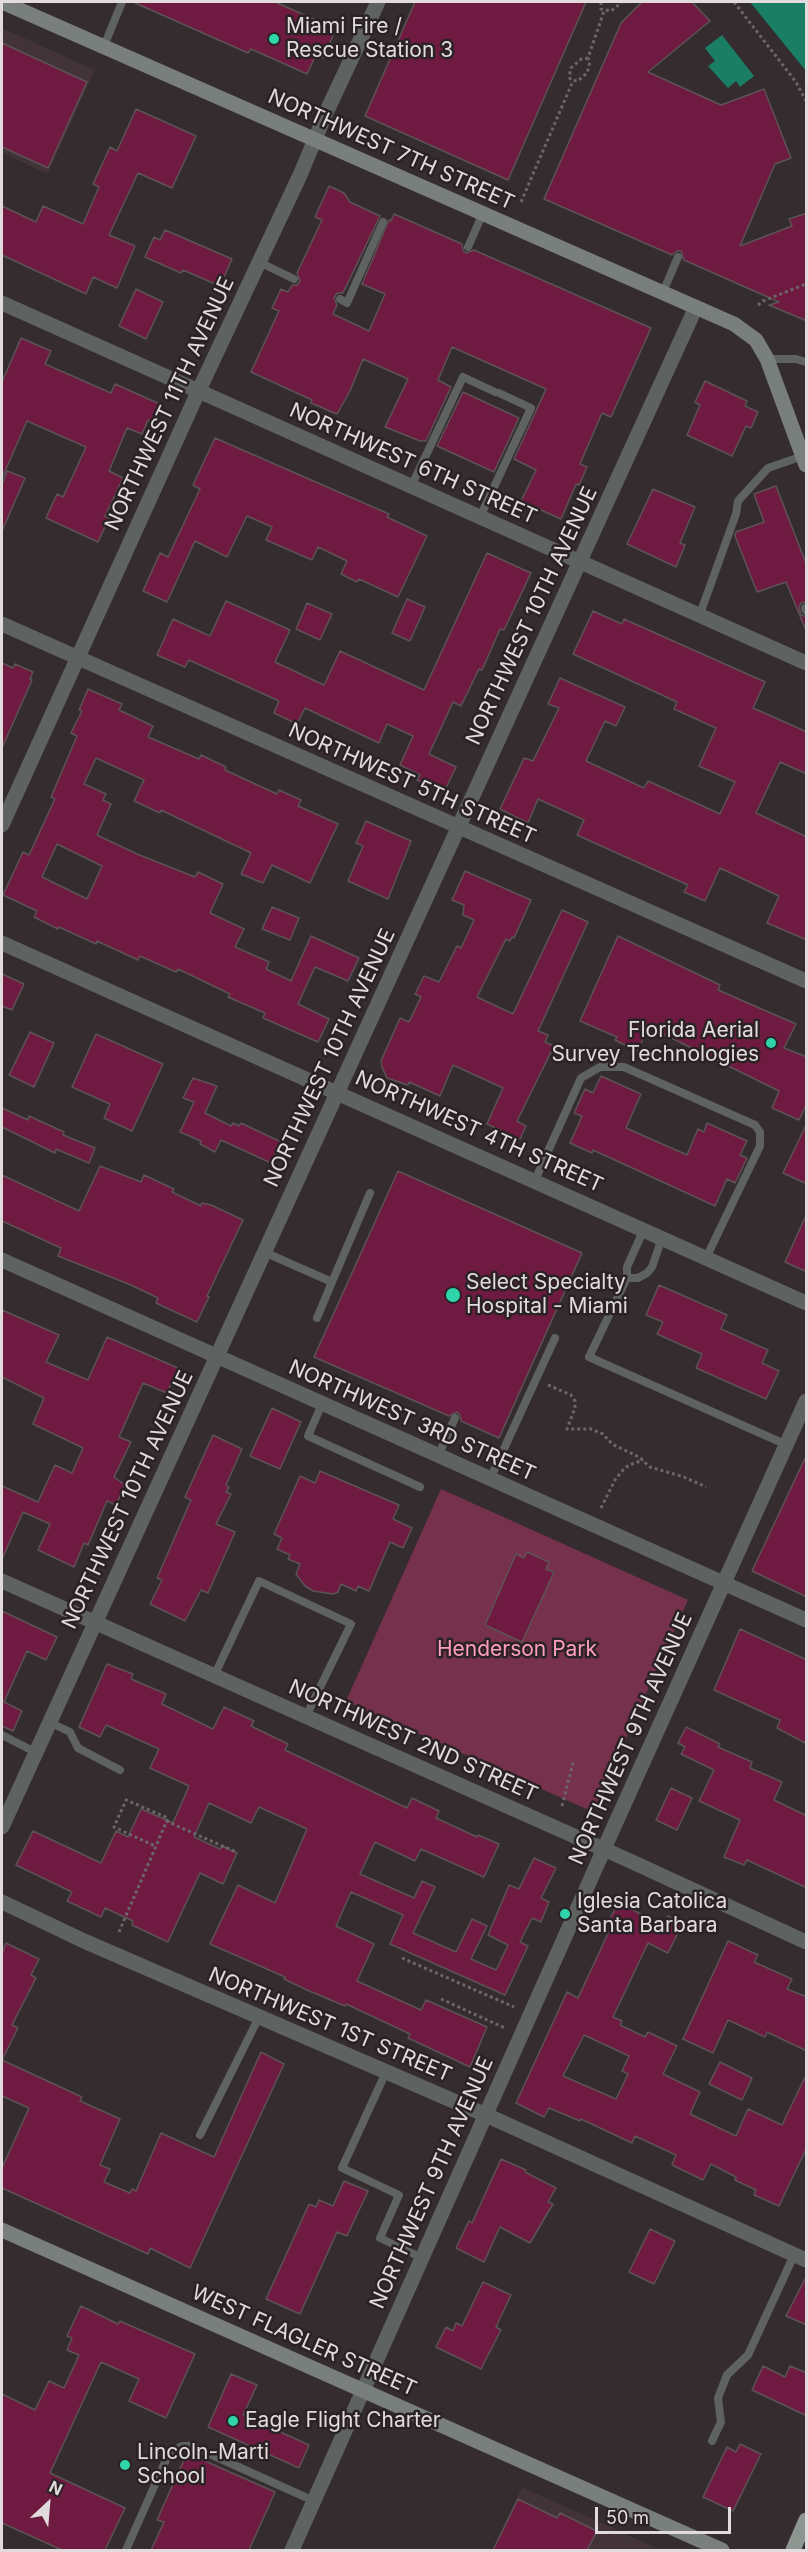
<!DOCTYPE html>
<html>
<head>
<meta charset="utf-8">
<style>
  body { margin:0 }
  #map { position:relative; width:808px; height:2552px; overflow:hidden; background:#342c2f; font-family:Inter,sans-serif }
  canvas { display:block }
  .frame { position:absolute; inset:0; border:3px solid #e1dbdd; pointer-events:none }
  .north { position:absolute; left:18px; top:2474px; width:60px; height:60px; -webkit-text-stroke:4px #2a2225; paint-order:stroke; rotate:26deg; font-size:16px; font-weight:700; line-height:24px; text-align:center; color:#e1dbdd }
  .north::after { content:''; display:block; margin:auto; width:21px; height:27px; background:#e1dbdd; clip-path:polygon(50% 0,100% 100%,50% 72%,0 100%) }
  .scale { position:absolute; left:595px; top:2507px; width:136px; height:27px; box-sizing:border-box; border:3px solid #e1dbdd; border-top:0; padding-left:8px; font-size:18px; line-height:21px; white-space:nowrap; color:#e1dbdd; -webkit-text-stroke:4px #2a2225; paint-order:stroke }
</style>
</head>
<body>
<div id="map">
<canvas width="808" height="2552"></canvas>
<div class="frame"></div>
<div class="north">N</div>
<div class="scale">50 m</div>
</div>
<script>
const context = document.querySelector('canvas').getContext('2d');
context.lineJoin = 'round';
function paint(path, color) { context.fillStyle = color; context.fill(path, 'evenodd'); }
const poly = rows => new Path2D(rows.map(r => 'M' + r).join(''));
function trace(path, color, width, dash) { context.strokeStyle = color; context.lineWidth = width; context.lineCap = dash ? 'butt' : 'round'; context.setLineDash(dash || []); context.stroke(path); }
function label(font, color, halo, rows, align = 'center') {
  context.font = font + ' Inter,sans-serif'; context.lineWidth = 5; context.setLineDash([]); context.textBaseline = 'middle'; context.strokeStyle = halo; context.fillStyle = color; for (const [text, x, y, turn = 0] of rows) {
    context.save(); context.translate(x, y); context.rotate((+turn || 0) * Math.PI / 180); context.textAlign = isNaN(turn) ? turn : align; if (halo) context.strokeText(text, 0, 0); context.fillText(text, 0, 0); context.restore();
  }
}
const built = poly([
  [2,28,95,70,48,174,2,153],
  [522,2487,661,2550,493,2550]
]);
const green = poly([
  [441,1489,688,1600,593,1812,346,1701]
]);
const water = poly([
  [750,2,806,2,806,71],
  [722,35,754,76,740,87,736,81,728,88,708,66,715,61,705,48]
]);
const building = poly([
  [133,2,275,2,336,29,323,58,316,55,307,74,251,49,248,53,133,2],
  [415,2,586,2,508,180,365,116,415,2],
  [642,2,692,2,710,21,648,72,721,105,764,89,791,158,775,164,740,246,792,226,789,219,807,213,807,321,769,305,779,302,684,260,681,251,677,251,672,255,544,199,621,23,642,2],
  [2,43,87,82,48,168,2,147,2,43],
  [136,109,196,136,172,188,138,173,109,235,135,246,117,288,93,277,86,294,2,255,2,206,36,222,43,206,83,224,99,187,93,184,110,147,117,151,136,109],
  [329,186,344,193,350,202,380,216,343,293,337,293,334,298,337,305,333,314,369,331,385,294,362,284,389,220,391,221,394,214,462,244,463,250,466,253,474,250,651,328,611,417,602,413,580,464,587,467,579,485,576,484,561,519,521,501,536,470,514,459,546,389,452,347,438,380,451,387,426,441,420,441,385,427,408,379,363,359,350,391,337,414,311,403,312,400,251,372,279,311,272,308,281,289,288,292,292,285,297,285,300,281,297,273,322,220,315,217,329,186],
  [165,230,232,259,220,286,183,270,181,273,145,257,154,237,160,240,165,230],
  [136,289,163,302,146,339,119,326,136,289],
  [21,338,51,351,45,364,111,393,115,384,162,405,155,423,148,420,142,434,127,428,109,471,123,478,105,516,109,518,98,542,46,518,57,494,63,497,86,447,27,421,2,478,2,382,21,338],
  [705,381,747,401,745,406,758,412,751,428,746,426,732,456,687,435,700,405,695,402,705,381],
  [463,392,519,418,494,472,437,446,463,392],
  [215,438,389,514,387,517,427,536,398,597,359,579,357,582,341,574,347,561,318,547,312,560,266,540,272,527,247,516,227,557,195,541,167,602,143,591,160,553,168,557,200,489,193,485,215,438],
  [7,471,25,478,2,531,2,485,7,471],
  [776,486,807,566,807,602,801,603,799,607,801,615,807,617,807,633,786,582,757,592,735,536,736,532,764,522,754,494,776,486],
  [653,489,695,507,680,543,685,545,676,567,627,544,653,489],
  [487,553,531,573,504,630,500,629,482,670,479,669,461,706,453,702,429,754,456,767,444,792,417,780,420,775,400,765,413,736,387,724,379,743,305,708,297,724,274,713,279,701,189,660,185,667,157,655,173,619,210,636,226,601,290,630,275,662,324,685,340,651,424,690,487,553],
  [407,599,425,607,410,641,392,633,407,599],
  [307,603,332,614,320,640,296,629,307,603],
  [593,611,622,624,624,619,765,682,753,708,807,732,807,774,780,762,756,813,807,837,807,940,767,923,779,896,720,868,705,901,684,892,688,885,577,835,584,820,538,799,528,823,500,809,524,758,533,761,559,708,548,704,560,678,625,707,616,726,605,721,586,761,644,788,648,781,720,814,735,782,699,766,716,728,674,709,677,702,573,654,593,611],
  [2,663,13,668,15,664,33,672,30,679,32,680,2,748,2,663],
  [88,689,122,704,119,710,153,726,148,737,199,759,201,755,226,767,225,770,277,794,279,790,301,800,298,806,338,824,310,883,272,865,263,883,241,874,251,853,161,810,160,813,134,801,144,780,96,758,84,784,106,794,103,800,111,804,97,835,137,854,195,877,198,872,223,884,210,913,244,929,235,947,269,962,266,969,291,981,311,936,359,958,348,981,315,967,298,1004,329,1019,318,1042,263,1018,265,1013,228,997,230,994,178,969,176,972,140,956,138,960,97,941,96,944,59,927,58,929,34,917,37,911,3,895,23,852,29,855,55,799,51,797,77,736,71,733,82,711,79,710,88,689],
  [57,844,102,866,87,899,42,877,57,844],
  [366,821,411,841,388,899,348,881,363,846,356,843,366,821],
  [465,871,531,900,514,938,512,937,510,941,506,939,477,997,513,1014,562,910,588,922,538,1031,548,1035,545,1042,554,1046,517,1121,526,1126,520,1139,487,1124,503,1088,453,1065,440,1096,409,1082,408,1085,387,1078,382,1067,381,1061,400,1018,409,1022,421,997,415,994,424,976,439,982,457,946,461,948,474,920,463,915,464,905,452,900,465,871],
  [272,907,299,918,290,940,262,929,272,907],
  [618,936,720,985,718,990,796,1024,784,1048,807,1057,807,1103,799,1120,772,1108,779,1091,649,1027,637,1051,615,1040,617,1037,580,1021,618,936],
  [2,974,24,984,12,1010,2,1006,2,974],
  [30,1032,54,1043,34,1087,9,1075,30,1032],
  [96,1034,163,1064,132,1131,104,1118,110,1104,72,1087,96,1034],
  [601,1076,641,1094,626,1128,687,1155,698,1129,704,1132,707,1123,747,1141,740,1155,747,1158,735,1183,727,1179,715,1206,593,1150,592,1153,570,1143,582,1116,574,1113,585,1089,593,1093,601,1076],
  [193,1078,217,1086,205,1113,231,1126,233,1123,239,1126,241,1123,281,1142,271,1163,221,1140,215,1152,200,1144,201,1141,180,1132,194,1102,183,1098,193,1078],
  [2,1108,28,1120,29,1116,64,1132,63,1135,95,1148,89,1163,56,1149,55,1153,2,1127,2,1108],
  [807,1123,807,1184,783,1173,807,1123],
  [100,1166,141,1182,144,1175,174,1189,172,1192,201,1206,202,1203,211,1205,243,1220,207,1296,209,1297,197,1322,156,1303,158,1298,131,1285,58,1256,61,1248,2,1221,2,1175,79,1211,100,1166],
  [398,1171,582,1253,499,1438,461,1421,460,1415,457,1412,449,1416,314,1357,398,1171],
  [807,1213,807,1272,785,1262,807,1213],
  [659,1285,727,1315,721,1329,768,1350,762,1363,779,1371,766,1399,696,1368,702,1354,657,1334,663,1322,646,1315,659,1285],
  [2,1310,59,1335,46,1362,88,1380,107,1337,178,1368,167,1393,143,1383,119,1437,131,1442,114,1477,125,1485,116,1505,107,1501,88,1545,84,1543,74,1567,38,1550,50,1524,23,1512,2,1559,2,1486,38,1502,55,1465,72,1473,83,1448,33,1424,44,1398,2,1377,2,1310],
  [272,1408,301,1422,280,1469,250,1456,272,1408],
  [213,1435,242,1449,226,1485,229,1487,226,1492,231,1494,216,1524,235,1532,208,1593,201,1590,185,1621,150,1604,162,1580,157,1578,191,1500,185,1497,213,1435],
  [807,1454,807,1597,752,1571,807,1454],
  [320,1471,399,1505,393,1519,412,1528,403,1548,390,1542,369,1591,358,1586,356,1591,341,1584,338,1592,333,1594,313,1591,305,1586,296,1574,300,1564,288,1559,290,1555,277,1549,282,1538,274,1534,300,1476,315,1483,320,1471],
  [527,1552,549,1562,546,1569,554,1572,522,1642,485,1625,516,1554,524,1558,527,1552],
  [2,1611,57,1637,46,1660,27,1651,4,1702,22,1711,13,1731,2,1726,2,1611],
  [740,1629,807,1660,807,1744,777,1728,780,1720,714,1690,740,1629],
  [107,1664,133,1674,131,1679,166,1694,162,1704,213,1729,224,1707,254,1721,251,1726,288,1744,285,1750,407,1808,412,1798,439,1811,436,1818,477,1837,478,1835,499,1844,484,1877,421,1849,415,1861,375,1842,360,1874,414,1898,422,1881,435,1887,413,1933,456,1952,472,1919,487,1926,471,1959,496,1970,508,1945,488,1935,509,1885,519,1889,534,1858,556,1868,541,1898,549,1902,541,1922,532,1918,520,1942,528,1946,505,1995,390,1944,403,1915,351,1892,336,1926,374,1944,357,1981,421,2010,426,2000,487,2027,470,2067,408,2038,410,2034,346,2004,345,2006,307,1990,284,1979,285,1977,210,1944,238,1885,275,1903,307,1829,259,1807,251,1823,209,1803,194,1837,220,1849,222,1846,237,1853,223,1884,200,1873,168,1942,132,1925,133,1921,105,1908,101,1917,67,1901,72,1892,16,1865,33,1831,101,1863,116,1831,128,1837,141,1809,173,1823,189,1786,150,1768,159,1749,106,1725,100,1737,79,1727,107,1664],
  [686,1727,720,1744,718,1747,752,1762,750,1768,782,1782,774,1800,807,1816,807,1888,747,1860,744,1865,724,1857,740,1820,699,1801,714,1770,681,1754,685,1747,678,1743,686,1727],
  [671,1788,692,1798,677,1830,656,1820,671,1788],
  [618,1903,664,1925,668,1916,683,1923,668,1953,648,1943,613,2017,622,2021,620,2025,645,2037,648,2032,677,2046,663,2074,700,2092,690,2114,736,2136,748,2109,782,2125,807,2073,807,2147,779,2206,754,2195,756,2190,735,2180,736,2177,711,2164,703,2180,672,2165,676,2155,635,2136,632,2143,581,2119,580,2121,549,2108,544,2117,516,2103,567,1992,578,1998,612,1925,608,1923,618,1903],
  [584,2035,629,2056,622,2071,628,2074,616,2099,563,2076,584,2035],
  [728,1941,758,1955,754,1962,792,1979,787,1989,807,1997,807,2051,767,2032,765,2037,728,2020,713,2053,683,2039,728,1941],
  [6,1943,39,1959,31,1975,36,1978,12,2025,18,2028,2,2060,82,2097,80,2101,120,2119,100,2165,110,2169,104,2182,130,2193,132,2189,136,2191,161,2133,214,2157,261,2052,284,2064,190,2268,150,2248,148,2254,2,2188,2,2168,29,2108,2,2096,2,1953,6,1943],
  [720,2062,752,2078,742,2100,709,2084,720,2062],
  [501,2159,526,2170,525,2172,556,2188,548,2202,553,2204,530,2243,500,2227,484,2262,456,2248,469,2221,472,2223,501,2159],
  [344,2181,368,2191,347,2236,337,2232,300,2314,266,2299,309,2204,316,2207,319,2200,333,2206,344,2181],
  [650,2229,675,2241,654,2284,629,2272,650,2229],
  [807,2275,807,2325,786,2316,807,2275],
  [483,2282,511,2295,496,2327,501,2330,481,2369,436,2347,446,2327,453,2331,456,2323,462,2326,483,2282],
  [81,2306,118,2324,120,2321,195,2354,166,2418,129,2401,139,2379,101,2362,50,2473,125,2508,105,2550,62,2550,2,2523,2,2394,35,2410,49,2381,64,2388,79,2355,67,2350,72,2338,67,2336,81,2306],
  [763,2366,785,2377,790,2366,807,2373,807,2416,752,2390,763,2366],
  [231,2374,257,2385,243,2415,309,2445,299,2468,208,2427,231,2374],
  [740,2444,761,2454,733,2511,703,2497,727,2447,736,2452,740,2444],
  [187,2453,275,2492,249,2550,151,2550,164,2522,157,2520,187,2453],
  [518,2499,557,2518,560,2513,597,2531,587,2550,493,2550,518,2499]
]);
const path = poly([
  [601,2,601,9,611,11,622,2],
  [734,2,796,82,806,101],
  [588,58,581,59,571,68,569,77,571,80,578,81,587,73,590,62,588,58,604,11],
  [521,202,573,81],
  [758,305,763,301,806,284],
  [548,1385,571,1395,575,1401,575,1408,567,1429,591,1429,603,1434,612,1444,639,1457,650,1467,684,1477,706,1487],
  [601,1508,615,1480,623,1470,629,1465,643,1460],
  [562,1806,573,1763],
  [166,1821,236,1852],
  [119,1932,168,1818,126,1800,114,1827,155,1846],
  [402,1958,514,2007],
  [441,1999,505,2028]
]);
const service = poly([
  [104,46,122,2],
  [468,247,483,213],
  [259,262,294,279],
  [663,292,678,257],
  [340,299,347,303,383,222],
  [767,359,796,359,806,362],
  [411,487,463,377,495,392],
  [480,517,531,408,499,393],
  [805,608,806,611],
  [700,614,736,514,738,501,768,468,803,456],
  [535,1180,581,1078,600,1067,624,1067,755,1125,760,1132,760,1146,706,1258],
  [644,1229,627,1267,627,1278,638,1278,647,1273,652,1267,662,1238],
  [264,1252,332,1282,370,1193],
  [627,1278,589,1357,787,1445],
  [317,1318,332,1282],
  [322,1404,308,1436,420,1487],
  [438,1456,455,1418],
  [490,1479,555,1338],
  [214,1676,259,1581,351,1624,306,1716],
  [49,1722,70,1732,78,1748,120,1770],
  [2,1735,35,1752],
  [386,2072,342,2168,399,2195,380,2238,422,2258],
  [200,2135,259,2017],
  [712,2441,721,2422,718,2398,727,2375,748,2355,794,2255],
  [126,2550,169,2453,182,2446,192,2446,314,2501]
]);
const minor = poly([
  [2,303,806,663],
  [2,624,806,981],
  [2,825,199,390,301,173,325,115,378,2],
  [2,943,806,1303],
  [2,1260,806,1620],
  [2,1581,628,1860,806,1942],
  [2,1827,696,307],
  [2,1902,84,1941,486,2115,806,2260],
  [292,2550,612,1831,806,1401]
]);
const secondary = poly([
  [2,2,734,324,756,340,767,359,806,465],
  [2,2230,722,2550]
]);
const primary = poly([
  [793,2550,806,2520]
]);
const markers = [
  [274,39,6,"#30d4aa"],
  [771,1043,6,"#30d4aa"],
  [453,1295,8,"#30d4aa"],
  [565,1914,6,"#30d4aa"],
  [233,2421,6,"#30d4aa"],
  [125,2465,6,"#30d4aa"]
];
const poiNames = [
  ["Miami Fire /",286,27],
  ["Rescue Station 3",286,51],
  ["Florida Aerial",759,1031,"right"],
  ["Survey Technologies",759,1055,"right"],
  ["Select Specialty",466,1283],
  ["Hospital - Miami",466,1307],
  ["Iglesia Catolica",577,1902],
  ["Santa Barbara",577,1926],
  ["Eagle Flight Charter",245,2421],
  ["Lincoln-Marti",137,2453],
  ["School",137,2477]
];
const streetNames = [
  ["NORTHWEST 7TH STREET",391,150,24],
  ["NORTHWEST 11TH AVENUE",170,404,-65],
  ["NORTHWEST 6TH STREET",413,464,24],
  ["NORTHWEST 10TH AVENUE",532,616,-65],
  ["NORTHWEST 5TH STREET",412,784,24],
  ["NORTHWEST 10TH AVENUE",330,1058,-65],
  ["NORTHWEST 4TH STREET",479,1132,24],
  ["NORTHWEST 3RD STREET",412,1421,24],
  ["NORTHWEST 10TH AVENUE",128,1500,-65],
  ["NORTHWEST 9TH AVENUE",631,1739,-66],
  ["NORTHWEST 2ND STREET",413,1741,24],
  ["NORTHWEST 1ST STREET",330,2025,23],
  ["NORTHWEST 9TH AVENUE",432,2183,-66],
  ["WEST FLAGLER STREET",304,2341,24]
];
const parkNames = [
  ["Henderson Park",517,1650]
];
paint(built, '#423338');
paint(green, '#76324c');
paint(water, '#197e63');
paint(building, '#6f1b41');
trace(building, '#5c5355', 1.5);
trace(path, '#6d6668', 3, [3, 3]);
trace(service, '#5e6261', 8);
trace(minor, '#5e6261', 15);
trace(secondary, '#787f7c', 15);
trace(primary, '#8d9591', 15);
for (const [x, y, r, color] of markers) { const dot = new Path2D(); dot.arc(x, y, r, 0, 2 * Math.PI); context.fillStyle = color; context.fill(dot); trace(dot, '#2a2225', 2); }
label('21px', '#e1dbdd', '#2a2225', poiNames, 'left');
label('21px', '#e1dbdd', '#2a2225', streetNames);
label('21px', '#fe9dbf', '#2a2225', parkNames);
</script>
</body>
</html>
